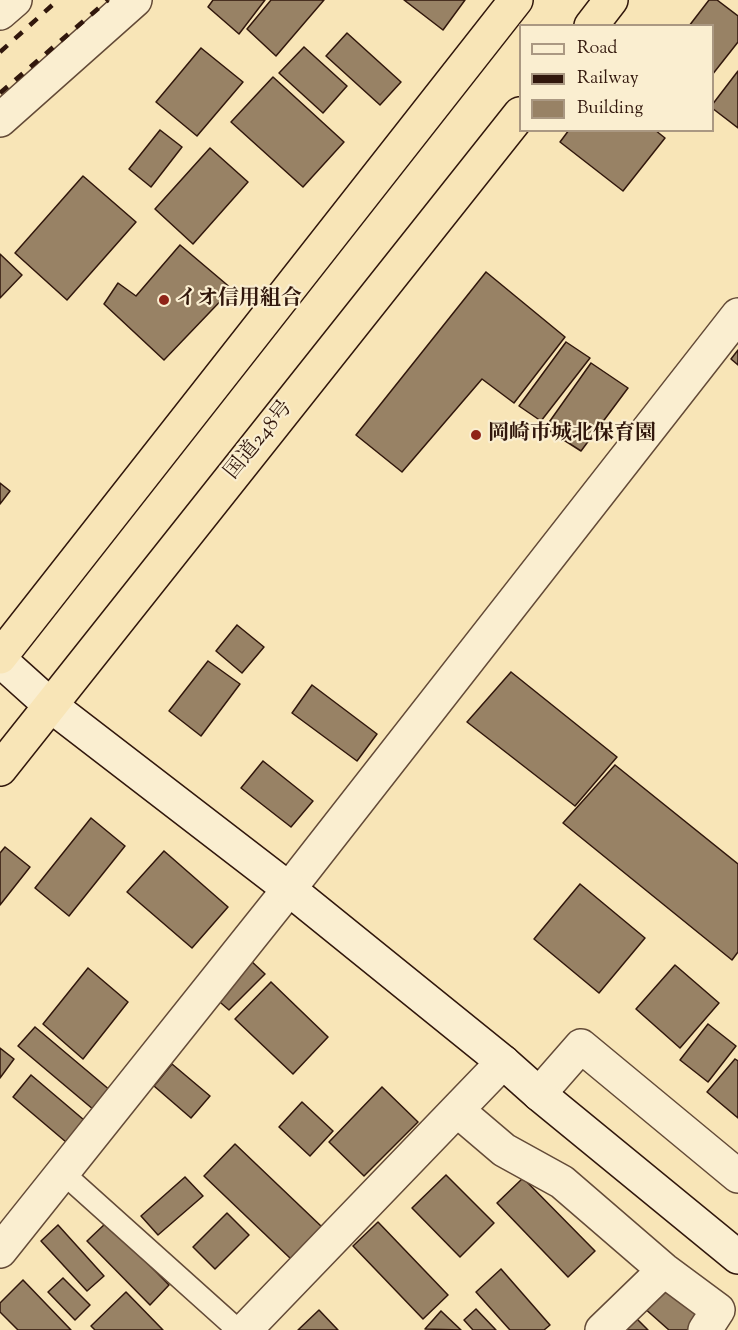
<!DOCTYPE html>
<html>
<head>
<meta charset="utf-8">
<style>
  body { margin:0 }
  #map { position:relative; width:738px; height:1330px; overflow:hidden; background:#f8e5b7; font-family:"Sorts Mill Goudy",serif }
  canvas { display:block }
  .legend { position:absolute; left:519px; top:24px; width:195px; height:108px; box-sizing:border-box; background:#faeed0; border:2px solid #aa9882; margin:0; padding:8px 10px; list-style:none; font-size:18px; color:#31170c }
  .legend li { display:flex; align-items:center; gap:12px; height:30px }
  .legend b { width:30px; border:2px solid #aa9882 }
</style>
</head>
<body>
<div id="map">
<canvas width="738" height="1330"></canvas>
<ul class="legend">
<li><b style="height:8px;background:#faeed0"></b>Road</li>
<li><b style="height:8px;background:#31170c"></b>Railway</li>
<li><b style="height:16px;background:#988265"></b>Building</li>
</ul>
</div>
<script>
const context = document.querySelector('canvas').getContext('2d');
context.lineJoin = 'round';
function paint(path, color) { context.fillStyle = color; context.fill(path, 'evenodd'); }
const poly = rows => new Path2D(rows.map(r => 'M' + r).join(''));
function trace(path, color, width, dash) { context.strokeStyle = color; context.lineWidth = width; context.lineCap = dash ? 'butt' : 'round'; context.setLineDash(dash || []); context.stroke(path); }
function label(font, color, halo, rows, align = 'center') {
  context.font = font + ' "Sorts Mill Goudy","Noto Serif JP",serif'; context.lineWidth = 4.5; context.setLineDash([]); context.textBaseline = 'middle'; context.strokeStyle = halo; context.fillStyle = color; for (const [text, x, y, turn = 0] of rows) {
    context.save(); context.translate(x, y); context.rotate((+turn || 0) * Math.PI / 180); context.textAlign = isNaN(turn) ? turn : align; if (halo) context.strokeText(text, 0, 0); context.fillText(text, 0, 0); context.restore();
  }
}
const building = poly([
  [213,0,265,0,239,34,208,7,213,0],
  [271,0,324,0,276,56,247,29,271,0],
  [404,0,465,0,443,30,404,0],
  [709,0,717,0,738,16,738,42,712,75,712,26,689,26,709,0],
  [347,33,401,82,380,105,326,56,347,33],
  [304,47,347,86,323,113,279,73,304,47],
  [201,48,243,82,197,136,156,102,201,48],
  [738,71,738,128,712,108,712,105,738,71],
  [273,77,344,142,303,187,231,122,273,77],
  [160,130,182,147,151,187,129,169,160,130],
  [569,130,655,130,665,138,623,191,560,142,569,130],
  [210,148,248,182,193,244,155,209,210,148],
  [83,176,136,222,67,300,15,253,83,176],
  [180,245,232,289,164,360,104,304,118,283,136,296,180,245],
  [0,254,22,275,0,298,0,254],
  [486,272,565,337,514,403,482,379,402,472,356,435,486,272],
  [566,342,590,358,541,421,519,406,566,342],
  [738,350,738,365,731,359,738,350],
  [591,363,628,388,581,451,545,428,591,363],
  [0,483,10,491,0,504,0,483],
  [237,625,264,647,242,673,216,651,237,625],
  [208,661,240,684,201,736,169,711,208,661],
  [511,672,617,757,575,806,467,722,511,672],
  [312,685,377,734,357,761,292,713,312,685],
  [263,761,313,801,291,827,241,788,263,761],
  [615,765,738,864,738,952,732,960,563,823,615,765],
  [91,818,125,846,69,916,35,888,91,818],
  [5,847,30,867,0,905,0,853,5,847],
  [164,851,228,907,192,948,127,892,164,851],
  [580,884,645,938,599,993,534,939,580,884],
  [250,960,265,974,229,1010,214,997,250,960],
  [675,965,719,1003,680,1048,636,1009,675,965],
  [88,968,128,1002,83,1059,43,1024,88,968],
  [271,982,328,1037,293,1074,235,1019,271,982],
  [708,1024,736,1046,708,1082,680,1060,708,1024],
  [35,1027,111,1091,94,1110,18,1046,35,1027],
  [0,1048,14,1059,0,1078,0,1048],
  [735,1059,738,1061,738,1118,707,1092,735,1059],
  [172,1064,210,1096,191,1118,154,1086,172,1064],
  [31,1075,84,1120,66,1142,13,1097,31,1075],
  [382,1087,418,1122,364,1176,329,1142,382,1087],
  [302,1102,333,1131,310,1156,279,1127,302,1102],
  [235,1144,322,1227,291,1259,204,1176,235,1144],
  [446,1175,494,1223,460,1257,412,1208,446,1175],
  [185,1177,203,1196,158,1235,141,1216,185,1177],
  [523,1178,595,1251,568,1277,497,1203,523,1178],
  [227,1213,249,1235,215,1269,193,1247,227,1213],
  [107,1222,169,1285,150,1305,87,1241,107,1222],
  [378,1222,448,1295,423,1319,353,1246,378,1222],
  [58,1225,104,1276,87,1291,41,1241,58,1225],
  [501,1269,550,1325,544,1330,510,1330,476,1292,501,1269],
  [63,1278,90,1305,75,1320,48,1292,63,1278],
  [23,1280,71,1330,18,1330,0,1312,0,1303,23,1280],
  [663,1285,702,1319,693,1330,669,1330,643,1307,663,1285],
  [126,1292,163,1330,95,1330,91,1326,126,1292],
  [476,1309,496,1330,473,1330,464,1320,476,1309],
  [319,1310,338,1330,298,1330,319,1310],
  [441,1311,461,1330,425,1329,441,1311],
  [635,1317,648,1330,622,1330,635,1317]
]);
const lane = poly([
  [63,1173,238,1330]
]);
const street = poly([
  [0,13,15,0],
  [0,120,135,0],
  [539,1094,581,1046,738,1176],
  [457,1110,504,1150,562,1182,664,1270,718,1310,705,1330],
  [0,1251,289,889,738,315],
  [245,1330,503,1062],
  [602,1330,664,1270]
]);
const secondary = poly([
  [0,660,50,705,289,889,503,1062,539,1094,738,1257]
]);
const highway = poly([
  [591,26,611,0],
  [0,657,516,0],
  [0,769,520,114]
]);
const rail = poly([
  [0,52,58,0],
  [0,93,108,0]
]);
const markers = [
  [164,300,6,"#8f2418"],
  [476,435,6,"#8f2418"]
];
const poiNames = [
  ["イオ信用組合",176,300],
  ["岡崎市城北保育園",488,435]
];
const streetNames = [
  ["国道248号",260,441,-51]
];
paint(building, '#988265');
trace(building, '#31170c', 1.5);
trace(lane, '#634a37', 24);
trace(street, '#634a37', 36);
trace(secondary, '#31170c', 36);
trace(highway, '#31170c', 36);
trace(lane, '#faeed0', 21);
trace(street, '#faeed0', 33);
trace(secondary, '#faeed0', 33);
trace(highway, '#f8e5b7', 33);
trace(rail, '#31170c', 4.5, [10, 10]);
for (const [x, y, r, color] of markers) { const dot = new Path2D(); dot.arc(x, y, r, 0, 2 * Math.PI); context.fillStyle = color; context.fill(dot); trace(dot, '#faeed0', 2); }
label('bold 21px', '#31170c', '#faeed0', poiNames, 'left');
label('21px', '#31170c', '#faeed0', streetNames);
</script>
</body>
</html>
